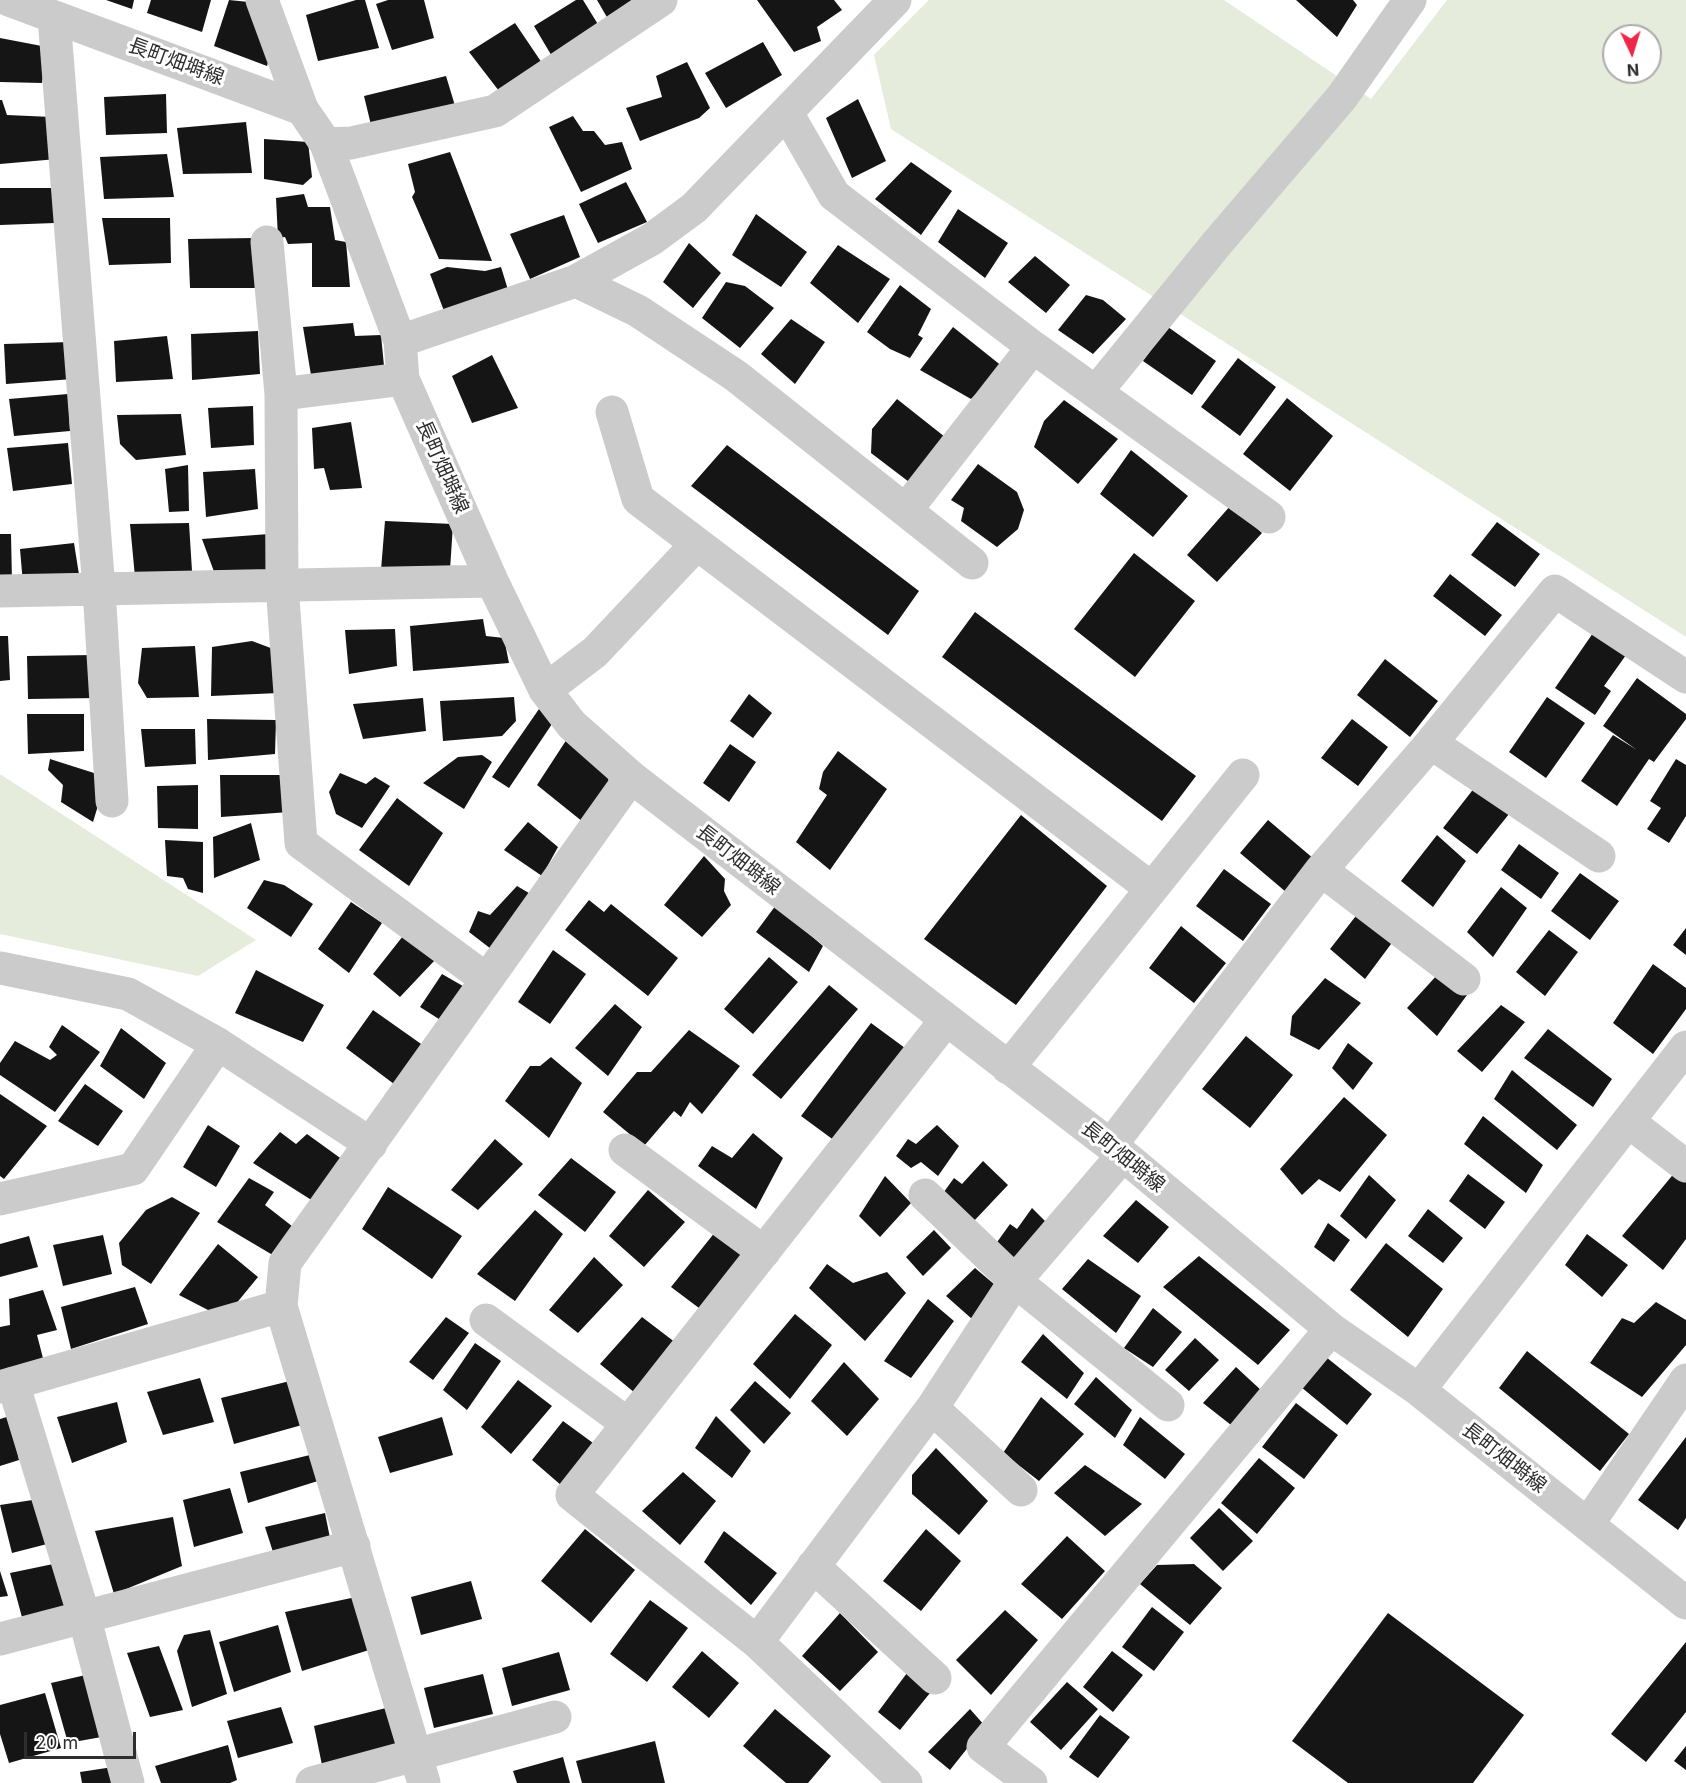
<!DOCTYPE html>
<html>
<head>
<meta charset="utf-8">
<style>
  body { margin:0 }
  #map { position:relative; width:1686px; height:1783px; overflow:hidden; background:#fff; font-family:Inter,sans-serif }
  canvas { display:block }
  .north { position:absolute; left:1602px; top:24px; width:60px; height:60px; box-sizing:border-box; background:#fff; border:2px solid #ababab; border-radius:50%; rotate:176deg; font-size:16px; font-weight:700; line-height:24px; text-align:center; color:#2e2e2e }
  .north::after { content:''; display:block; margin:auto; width:21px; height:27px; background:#ed2747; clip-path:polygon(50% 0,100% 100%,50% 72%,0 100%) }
  .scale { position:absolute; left:24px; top:1732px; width:112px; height:27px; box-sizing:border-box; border:3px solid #2e2e2e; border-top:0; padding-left:8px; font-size:18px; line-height:21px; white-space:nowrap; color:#2e2e2e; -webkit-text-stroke:4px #fff; paint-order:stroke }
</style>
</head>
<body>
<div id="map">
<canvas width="1686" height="1783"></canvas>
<div class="north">N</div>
<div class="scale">20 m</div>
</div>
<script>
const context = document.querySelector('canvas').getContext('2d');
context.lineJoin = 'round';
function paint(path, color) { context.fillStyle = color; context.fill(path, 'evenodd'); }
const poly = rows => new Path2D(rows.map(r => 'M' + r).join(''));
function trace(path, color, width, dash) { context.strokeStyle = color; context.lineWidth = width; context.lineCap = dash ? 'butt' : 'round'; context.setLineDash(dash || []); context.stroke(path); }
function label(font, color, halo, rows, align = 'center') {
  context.font = font + ' Inter,"Noto Sans JP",sans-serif'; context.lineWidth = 6; context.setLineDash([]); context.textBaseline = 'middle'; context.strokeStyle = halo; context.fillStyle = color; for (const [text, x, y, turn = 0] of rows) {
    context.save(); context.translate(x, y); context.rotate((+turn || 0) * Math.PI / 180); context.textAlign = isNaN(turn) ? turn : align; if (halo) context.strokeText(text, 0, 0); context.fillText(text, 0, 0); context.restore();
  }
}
const green = poly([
  [929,0,1224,0,1371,99,1447,0,1686,0,1686,637,891,129,874,55],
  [1614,36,1650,36,1650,72,1614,72],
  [0,774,256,940,198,976,0,934]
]);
const building = poly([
  [106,0,134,0,132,9],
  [151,0,211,0,202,32,147,13],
  [229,0,249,2,270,55,267,66,214,46],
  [356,0,365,0,379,48,318,61,306,15],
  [388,0,424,0,434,38,392,50,376,4],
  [576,0,583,0,599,26,553,58,534,26],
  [597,0,634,0,608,19],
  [757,0,834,0,842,10,817,27,821,41,794,52],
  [1296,0,1353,0,1357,5,1337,37],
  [515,23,542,63,499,91,469,52],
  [0,38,47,47,42,83,0,82],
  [763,42,782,75,726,108,705,73],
  [687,62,710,108,699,118,640,141,626,108,662,97,656,76],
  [446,76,456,109,371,125,364,96],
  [166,94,167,133,106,135,104,97],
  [858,99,886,161,852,178,826,118],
  [0,100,2,100,7,115,52,117,57,159,0,164],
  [573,116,583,131,594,131,605,145,622,142,632,169,581,192,549,127],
  [246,122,252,173,183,174,177,128],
  [264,139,308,142,312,177,303,185,264,179],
  [450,152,492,261,439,259,412,197,415,192,408,164],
  [167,154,174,197,104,199,100,157],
  [911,162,952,191,921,235,875,199],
  [626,182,647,222,598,243,579,204],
  [0,188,55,188,55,223,0,225],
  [304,194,308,207,330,207,335,240,346,242,350,287,312,287,312,243,288,244,285,237,278,238,276,198],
  [958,209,1008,243,985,278,938,242],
  [756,214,807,252,781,287,732,255],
  [564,215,580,257,530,279,510,234],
  [102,218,170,218,171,263,109,265],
  [255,238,255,288,190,288,188,239],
  [689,243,721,273,693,308,663,282],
  [838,245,890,279,858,323,810,283],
  [1035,256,1070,285,1046,313,1008,282],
  [447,267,485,271,501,267,509,293,444,311,430,274],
  [726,282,745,286,774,308,740,348,702,318],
  [900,285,931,309,918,335,923,338,910,358,890,349,867,332],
  [1086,295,1103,300,1126,319,1093,354,1058,330],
  [791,319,825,342,795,384,761,354],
  [353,323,355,336,381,335,384,366,311,375,303,327],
  [953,327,1003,367,971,399,920,370],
  [1168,327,1216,361,1192,395,1143,361],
  [258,331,260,374,192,380,191,334],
  [167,336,173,379,116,382,114,341],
  [71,342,73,379,6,384,4,344],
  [492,355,518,408,472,423,452,376],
  [1238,358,1276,387,1240,436,1201,407],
  [68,394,70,431,14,436,9,399],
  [1287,398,1333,436,1290,491,1243,454],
  [897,399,945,437,913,485,871,453,872,429],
  [1064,400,1118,439,1078,484,1034,447,1044,421],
  [253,406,254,445,211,448,208,408],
  [181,414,186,455,136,460,120,444,117,415],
  [351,422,362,488,330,490,324,468,314,469,312,428],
  [68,443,72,484,13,491,7,448],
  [727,445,919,591,888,635,691,486],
  [1131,450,1188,496,1153,537,1100,494],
  [978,464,1017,492,1024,510,1018,529,997,547,961,521,964,508,951,500],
  [188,465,189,511,169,512,165,469],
  [255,469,258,509,206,517,203,472],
  [1231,505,1262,533,1217,582,1187,555],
  [385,521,453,524,450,570,381,570],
  [1497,522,1540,554,1515,587,1471,555],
  [189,523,192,571,135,577,130,524],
  [0,534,11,534,12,582,0,581],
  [269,534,272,567,262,577,216,577,202,539],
  [74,543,80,581,23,584,20,549],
  [1134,553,1195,601,1135,677,1074,629],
  [1450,574,1502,615,1485,636,1433,596],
  [975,612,1196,776,1162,821,942,657],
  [483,619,486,636,504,638,509,663,413,671,410,626],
  [395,629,397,666,349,674,345,630],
  [1593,633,1626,655,1604,686,1611,691,1595,715,1555,688],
  [0,636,8,636,10,680,0,681],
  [252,641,276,650,279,693,211,696,212,647],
  [195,646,199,697,147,698,138,683,142,648],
  [94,655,97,698,28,699,27,656],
  [1385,659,1438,701,1410,737,1357,695],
  [1637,678,1686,714,1686,719,1654,762,1649,759,1617,806,1581,781,1613,735,1637,750,1603,726],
  [749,694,772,713,753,738,730,721],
  [514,697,516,721,502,736,443,741,440,701],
  [1547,697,1585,723,1546,778,1509,752],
  [423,698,426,731,363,739,353,704],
  [539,709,554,721,509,788,492,777],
  [27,714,84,714,84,751,28,754],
  [207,719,276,720,275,754,208,760],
  [1352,719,1388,747,1358,786,1321,758],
  [141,729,195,729,196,764,145,767],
  [567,739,606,767,610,788,583,822,537,785],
  [730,744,756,762,729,802,703,783],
  [838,751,887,789,830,870,796,842,827,795,819,789,823,772],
  [482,755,492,762,464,809,423,783,458,757],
  [50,759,94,773,104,786,93,822,61,802,63,785,48,770],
  [1676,759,1686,765,1686,816,1669,843,1647,829,1661,808,1650,801],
  [340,773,366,784,375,777,390,786,362,828,336,814,329,792],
  [220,775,286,775,289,812,221,817],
  [198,785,198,829,158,828,157,786],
  [1475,787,1509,814,1477,854,1443,828],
  [397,798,443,833,409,886,359,850],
  [1021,815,1107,886,1016,1005,924,939],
  [1268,820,1314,859,1286,892,1240,853],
  [528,822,558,847,542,876,504,850],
  [251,823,260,860,214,878,213,837],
  [1437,835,1466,861,1433,907,1401,881],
  [165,840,203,842,203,893,188,889,183,878,167,876],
  [1519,844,1559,873,1541,899,1501,870],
  [704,856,725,879,724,891,731,905,702,937,664,905],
  [1224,869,1271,904,1243,941,1196,906],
  [1580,873,1619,901,1590,940,1551,911],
  [264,880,284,885,313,904,291,937,247,908],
  [517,886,534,896,495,952,469,932,478,911,490,915],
  [1501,887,1527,908,1493,957,1467,932],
  [589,900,604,912,611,904,678,958,648,996,565,930],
  [351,902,382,923,349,973,318,949],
  [776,905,823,946,809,972,756,932],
  [1359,912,1394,940,1365,979,1330,949],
  [1181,926,1226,963,1194,1003,1149,968],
  [1686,928,1686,955,1673,945],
  [1549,930,1578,952,1545,996,1516,972],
  [403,936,435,960,400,997,373,974],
  [553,950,586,974,550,1024,518,1002],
  [769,957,798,982,753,1034,724,1009],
  [1653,964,1686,988,1686,1009,1653,1054,1613,1023],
  [256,970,324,1005,303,1042,235,1013],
  [442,974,468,989,442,1021,420,1007],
  [1438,974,1467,995,1437,1036,1407,1008],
  [1325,978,1361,1003,1319,1050,1290,1035,1292,1016],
  [829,985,858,1009,781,1099,752,1075],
  [615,1004,642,1027,608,1076,575,1048],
  [1501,1005,1525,1022,1482,1072,1457,1051],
  [373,1010,424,1046,394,1084,346,1048],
  [871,1023,905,1048,835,1141,801,1116],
  [62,1025,100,1052,55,1112,0,1075,0,1063,15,1041,50,1060,57,1055,49,1047],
  [121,1028,166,1063,144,1099,100,1066],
  [1548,1029,1612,1079,1593,1107,1524,1058],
  [689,1030,740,1066,702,1114,690,1102,681,1117,674,1111,644,1146,603,1112,637,1072,651,1072],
  [1246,1036,1293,1075,1250,1128,1202,1089],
  [1348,1043,1373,1063,1353,1090,1332,1068],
  [551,1057,582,1083,549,1138,505,1101,530,1066,540,1066],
  [1512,1070,1577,1125,1557,1150,1494,1099],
  [85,1084,123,1111,98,1146,58,1121],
  [0,1094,47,1126,4,1179,0,1176],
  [1344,1097,1387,1135,1340,1192,1319,1179,1302,1195,1280,1169],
  [1483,1116,1543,1165,1526,1193,1464,1144],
  [208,1125,240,1146,216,1187,183,1167],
  [937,1125,959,1146,938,1176,921,1162,911,1168,896,1156,908,1139,916,1144],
  [280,1132,296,1144,307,1134,343,1160,313,1201,253,1163],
  [753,1133,783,1158,756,1209,698,1166,712,1146,732,1158],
  [495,1139,523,1164,478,1210,451,1190],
  [571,1158,616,1192,585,1232,538,1195],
  [983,1161,1008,1185,973,1222,941,1196,954,1178,962,1184],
  [1676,1171,1686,1179,1686,1239,1663,1270,1622,1236],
  [1468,1174,1505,1202,1485,1229,1449,1201],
  [1369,1175,1396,1200,1366,1239,1340,1216],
  [885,1176,911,1203,880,1237,859,1216],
  [249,1178,274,1192,265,1205,297,1230,276,1257,217,1222],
  [388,1187,462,1236,432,1279,362,1229],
  [648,1190,685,1222,644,1267,609,1236],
  [172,1197,200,1213,151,1284,122,1265,119,1243,146,1210],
  [1136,1200,1169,1227,1138,1263,1103,1236],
  [1032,1208,1051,1227,1018,1263,995,1245,1010,1224,1017,1229],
  [1428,1209,1463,1238,1443,1263,1408,1236],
  [535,1210,563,1234,515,1301,477,1274],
  [1328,1223,1350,1240,1334,1262,1314,1247],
  [934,1230,951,1248,923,1276,906,1257],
  [716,1231,747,1256,703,1311,671,1287],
  [1587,1234,1628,1265,1602,1297,1565,1265],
  [103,1235,112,1274,63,1286,53,1245],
  [29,1236,38,1267,0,1277,0,1244],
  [1386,1243,1443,1289,1408,1337,1350,1290],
  [218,1244,258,1277,235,1305,210,1311,179,1295],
  [1199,1256,1290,1330,1258,1365,1163,1287],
  [594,1257,623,1285,578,1333,549,1310],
  [1088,1259,1141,1296,1116,1333,1062,1289],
  [827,1264,853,1283,887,1272,906,1293,865,1341,809,1288],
  [975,1268,1001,1290,972,1319,946,1296],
  [135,1287,148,1324,71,1349,61,1307],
  [43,1290,57,1330,37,1335,44,1362,0,1376,0,1327,10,1325,9,1299],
  [928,1299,954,1321,911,1378,884,1361],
  [1656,1302,1686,1320,1686,1345,1642,1397,1590,1363,1622,1318,1634,1323],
  [1153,1308,1182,1332,1153,1367,1124,1348],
  [795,1314,832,1345,790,1399,753,1364],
  [446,1317,469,1333,433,1380,409,1362],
  [642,1317,676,1343,635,1393,600,1364],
  [1043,1334,1084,1373,1067,1399,1021,1362],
  [1195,1338,1219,1360,1189,1391,1165,1370],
  [475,1343,501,1361,467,1410,443,1390],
  [1527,1351,1629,1434,1600,1471,1499,1388],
  [1326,1357,1372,1394,1347,1425,1301,1387],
  [844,1362,879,1399,847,1436,811,1401],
  [1236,1367,1263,1392,1231,1425,1203,1403],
  [1096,1377,1132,1410,1115,1438,1074,1404],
  [200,1378,214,1422,163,1435,147,1392],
  [518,1380,552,1406,511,1454,481,1427],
  [290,1381,302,1425,234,1444,221,1398],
  [755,1381,791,1413,764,1444,730,1410],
  [1041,1397,1084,1434,1039,1481,1003,1453],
  [117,1402,127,1442,72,1463,57,1417],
  [1296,1403,1338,1435,1304,1479,1262,1447],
  [10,1416,19,1460,0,1466,0,1419],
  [716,1416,751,1451,732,1478,695,1448],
  [442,1417,453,1455,390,1473,378,1437],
  [1140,1417,1185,1454,1165,1479,1123,1445],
  [563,1421,593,1443,562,1486,532,1460],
  [1686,1437,1686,1518,1678,1530,1638,1500],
  [936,1448,988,1501,959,1535,912,1494,912,1475],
  [314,1454,321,1480,248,1503,240,1472],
  [1259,1458,1295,1488,1257,1534,1221,1503],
  [1085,1465,1142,1504,1105,1536,1054,1493],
  [683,1472,716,1501,680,1545,642,1511],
  [230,1488,243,1533,194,1547,183,1500],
  [39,1499,51,1543,12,1553,0,1505],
  [1219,1508,1253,1541,1223,1571,1190,1538],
  [325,1513,330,1538,273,1552,265,1527],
  [173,1517,182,1566,114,1594,95,1531],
  [585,1529,635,1570,591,1623,541,1581],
  [926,1529,961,1561,921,1611,883,1581],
  [724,1531,777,1573,751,1605,704,1562],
  [1067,1536,1105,1571,1062,1619,1021,1584],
  [58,1563,71,1608,23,1621,10,1573],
  [1194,1564,1222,1588,1190,1625,1140,1584,1157,1565],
  [0,1571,8,1596,0,1597],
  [471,1581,482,1619,421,1635,411,1597],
  [356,1597,369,1650,302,1671,285,1612],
  [650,1600,688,1628,647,1682,610,1654],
  [1152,1607,1184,1632,1154,1671,1122,1647],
  [1005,1610,1038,1640,991,1695,956,1660],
  [840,1613,878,1652,840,1691,802,1656],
  [1388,1613,1524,1715,1473,1783,1348,1783,1292,1741],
  [278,1625,291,1672,234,1692,219,1642],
  [210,1630,227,1694,192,1707,177,1651,184,1635],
  [1686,1642,1686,1712,1646,1762,1611,1734],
  [159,1646,183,1710,150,1717,127,1653],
  [702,1651,739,1683,709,1718,672,1687],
  [1112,1651,1143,1675,1113,1712,1083,1687],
  [559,1652,570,1690,512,1706,502,1668],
  [907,1673,930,1693,900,1730,878,1712],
  [90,1674,107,1736,68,1743,51,1683],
  [483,1674,493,1714,434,1728,424,1688],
  [1067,1682,1098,1709,1061,1750,1030,1722],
  [45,1693,61,1748,9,1763,0,1734,0,1705],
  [281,1707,293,1743,238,1758,227,1721],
  [386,1708,397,1747,322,1765,314,1726],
  [775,1709,831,1756,808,1783,786,1783,743,1746],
  [970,1709,985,1726,950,1770,928,1752],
  [1100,1715,1130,1737,1098,1778,1069,1757],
  [655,1741,665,1783,582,1783,576,1761],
  [228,1745,237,1780,230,1783,161,1783,155,1766],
  [1686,1746,1686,1770,1674,1761],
  [563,1757,570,1783,517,1783,513,1771],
  [113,1767,117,1783,82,1783,80,1772]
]);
const minor = poly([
  [9,0,302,109,326,144,400,341,403,379,492,581,545,690,572,725,631,777,1123,1155,1331,1329,1419,1390,1686,1603],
  [262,0,302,109],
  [54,17,99,589,112,801],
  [787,113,834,195,1033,347,1269,517],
  [326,144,351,143,495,111,661,0],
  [267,242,281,394,282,585,301,843,486,979],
  [576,281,638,311,736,376,972,563],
  [400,341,576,281,652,239,694,208,895,0],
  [1096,392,1218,242,1342,97,1410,0],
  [281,394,403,379],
  [612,412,638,499,1151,888],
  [906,510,1033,347],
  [0,591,492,581],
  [545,690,595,652,696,545],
  [1431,743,1599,856],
  [1321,870,1464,979],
  [0,968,128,994,218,1044,371,1144],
  [946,1020,572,1495,757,1642,932,1408,1015,1281,1123,1155],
  [1008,1068,1243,775],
  [1629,1122,1686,1166],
  [1111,1145,1321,870,1431,743,1555,591,1686,677],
  [625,1150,764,1252],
  [925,1195,1015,1281,1168,1405],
  [0,1199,133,1169,218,1044],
  [486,1320,628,1424],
  [13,1383,84,1616,128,1783],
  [0,1387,281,1306],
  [1419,1390,1686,1047],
  [932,1408,1021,1490],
  [1588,1524,1686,1380],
  [813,1566,935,1678],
  [0,1639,354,1546],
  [757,1642,906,1783],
  [312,1783,555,1717],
  [424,1783,281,1306,285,1263,631,777],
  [1031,1783,983,1747,1331,1329]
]);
const streetNames = [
  ["長町畑塒線",176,62,20],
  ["長町畑塒線",442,467,66],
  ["長町畑塒線",738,860,38],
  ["長町畑塒線",1123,1157,39],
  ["長町畑塒線",1504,1458,38]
];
paint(green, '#e5ecdb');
paint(building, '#151515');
trace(minor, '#cbcbcb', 33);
label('20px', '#2e2e2e', '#fff', streetNames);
</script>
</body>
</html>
